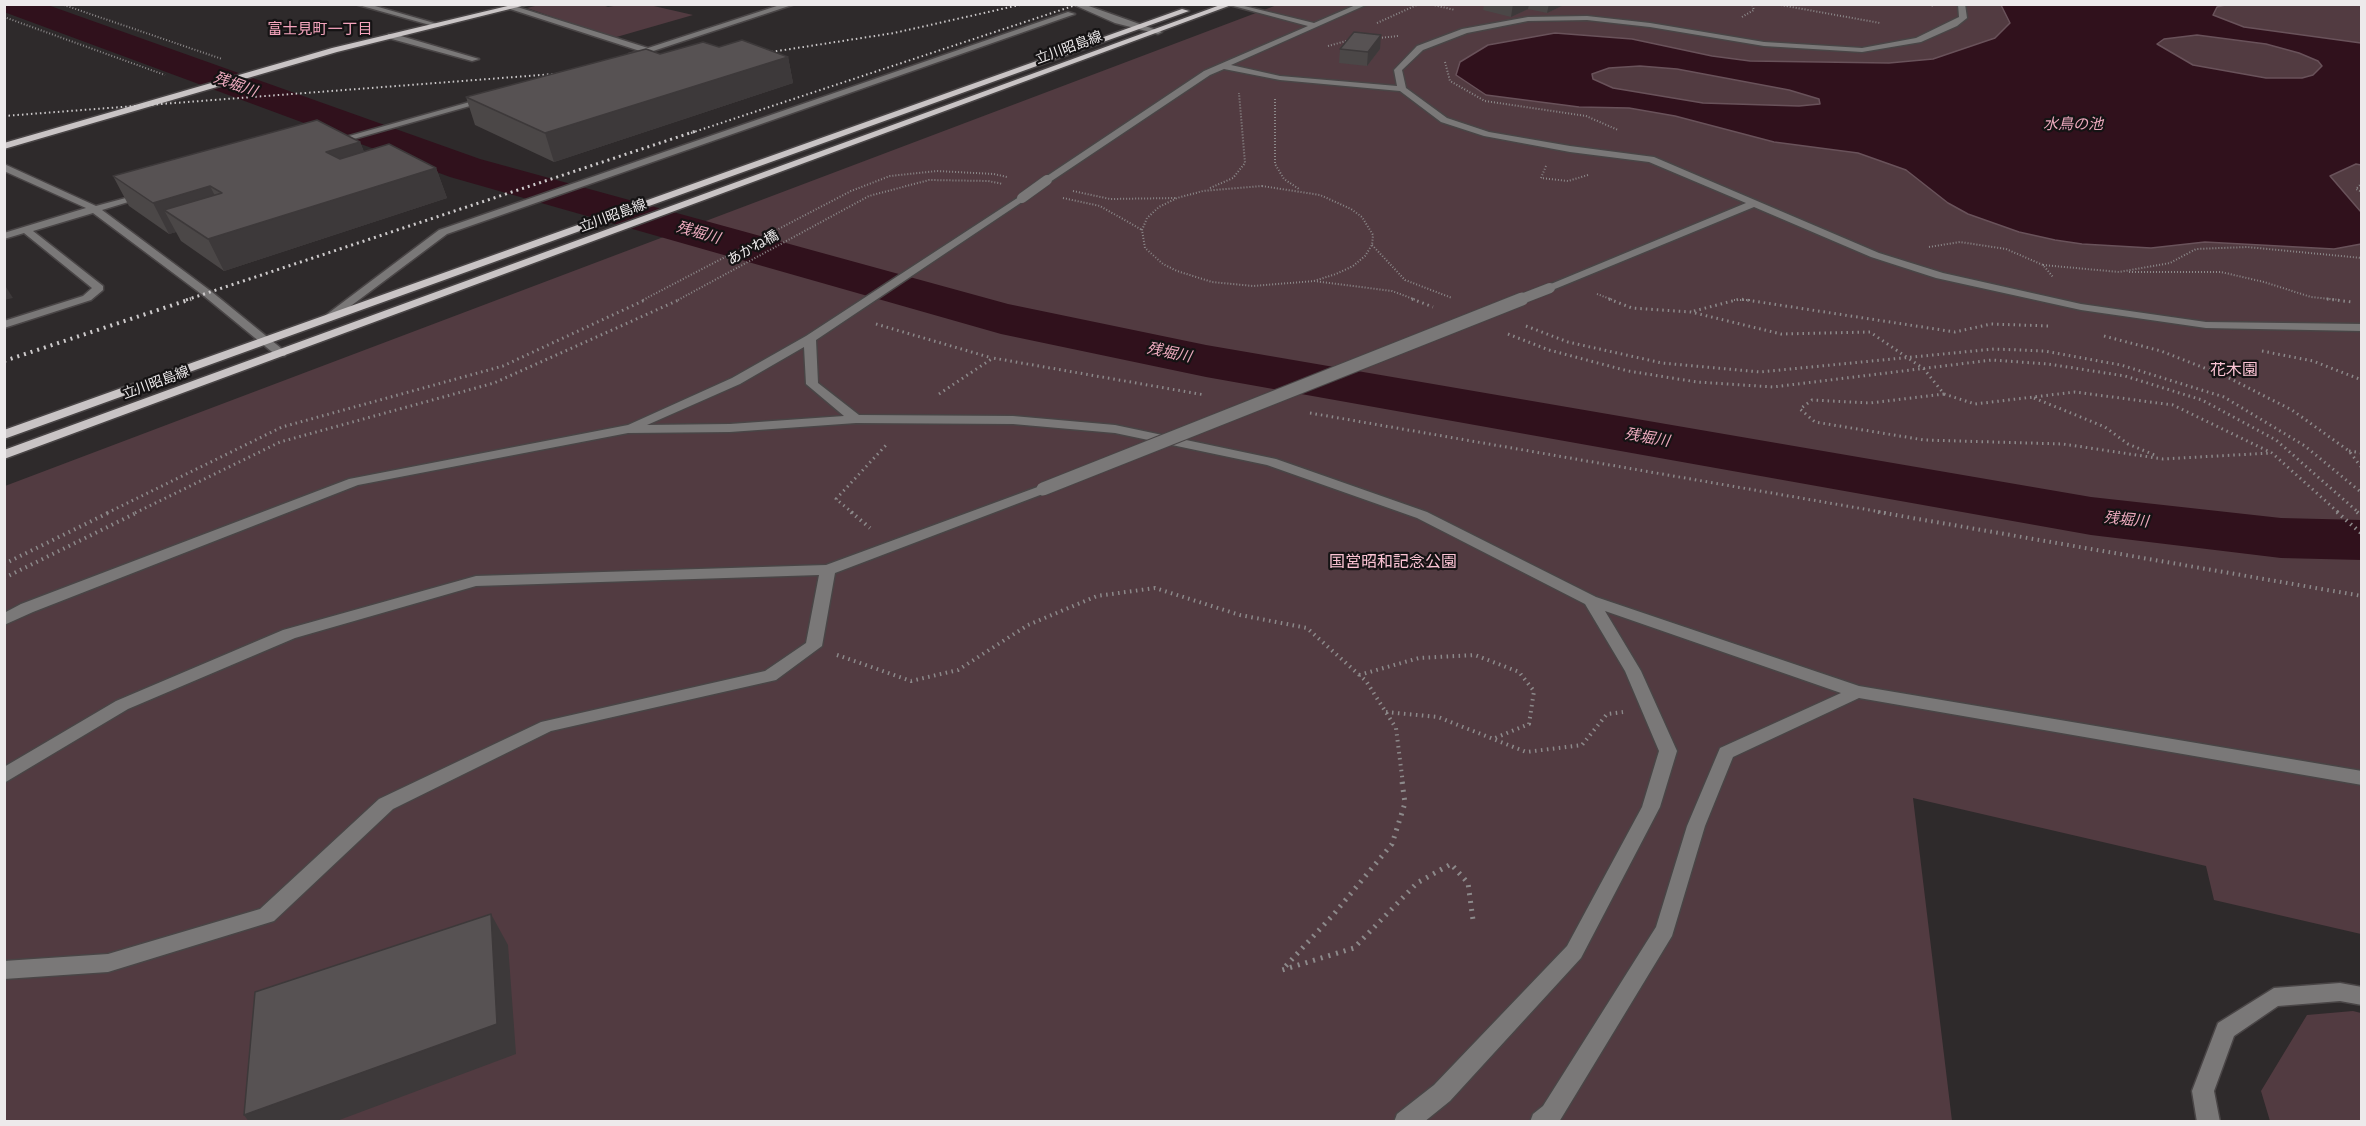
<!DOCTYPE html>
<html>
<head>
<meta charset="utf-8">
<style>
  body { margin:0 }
  #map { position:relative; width:2366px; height:1126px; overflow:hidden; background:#2e2a2b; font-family:"PT Sans Narrow",sans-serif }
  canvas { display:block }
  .frame { position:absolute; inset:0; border:6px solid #edeaeb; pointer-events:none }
</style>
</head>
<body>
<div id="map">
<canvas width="2366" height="1126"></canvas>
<div class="frame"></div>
</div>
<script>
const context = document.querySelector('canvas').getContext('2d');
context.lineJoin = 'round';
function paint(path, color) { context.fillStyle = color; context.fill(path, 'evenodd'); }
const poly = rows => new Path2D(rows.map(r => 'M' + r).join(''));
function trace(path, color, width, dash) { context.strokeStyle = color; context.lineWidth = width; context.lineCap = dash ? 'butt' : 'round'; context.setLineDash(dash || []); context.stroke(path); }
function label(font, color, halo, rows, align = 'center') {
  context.font = font + ' "PT Sans Narrow","Noto Sans JP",sans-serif'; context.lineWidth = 4.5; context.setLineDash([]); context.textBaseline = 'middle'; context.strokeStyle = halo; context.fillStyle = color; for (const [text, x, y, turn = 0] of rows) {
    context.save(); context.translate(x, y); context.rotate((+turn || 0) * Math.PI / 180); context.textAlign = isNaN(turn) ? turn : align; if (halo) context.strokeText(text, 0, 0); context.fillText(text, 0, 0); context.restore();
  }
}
const green = poly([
  [543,4,600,4,608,7,619,5,645,4,693,15,613,38,527,8],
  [1277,5,2361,5,2361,934,2214,900,2206,866,1913,798,1952,1121,5,1122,5,486],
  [2353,1011,2361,1013,2361,1121,2270,1121,2261,1091,2307,1015]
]);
const water = poly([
  [2001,5,2225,5,2217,7,2213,15,2244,27,2361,43,2361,165,2356,164,2330,176,2361,212,2361,244,2334,249,2205,242,2151,248,2082,244,2055,240,2019,232,1968,214,1948,203,1906,170,1858,153,1774,142,1675,116,1629,108,1579,107,1486,95,1456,75,1460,62,1488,45,1555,33,1632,39,1712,56,1750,61,1889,63,1933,59,1995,38,2010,23,2001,5],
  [2197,35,2266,44,2299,53,2318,61,2322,66,2313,75,2302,78,2266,78,2193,65,2157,44,2164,39,2197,35],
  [1640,66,1677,69,1789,90,1819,99,1820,104,1799,106,1703,103,1613,88,1593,79,1592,74,1609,68,1640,66]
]);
const river = poly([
  [4,4,45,4,480,159,1008,304,1206,345,2091,497,2281,518,2362,520,2362,560,2281,558,2091,535,1206,377,1001,334,450,177,4,12,4,4]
]);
const pathFar3 = poly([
  [61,4,222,59],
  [1429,4,1455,10],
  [1775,4,1880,23],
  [1926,4,1934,6],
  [4,17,165,75],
  [1742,17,1754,10,1752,4],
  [1377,23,1419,4],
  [1379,38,1398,36],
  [1328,46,1350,40],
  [1445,62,1450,81,1485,101,1586,116,1618,130],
  [1275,99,1275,164,1284,179,1299,189],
  [1546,166,1541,178,1568,181,1588,175],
  [2362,183,2356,189,2362,192],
  [1262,186,1320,195,1351,209,1362,217,1373,235,1372,245,1365,256,1353,266,1336,274,1314,281,1253,286,1212,282,1177,271,1163,264,1145,248,1142,230,1147,218,1159,207,1177,198,1203,191,1262,186],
  [1210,188,1233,178,1245,163,1239,93],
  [1073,191,1110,199,1177,198],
  [1063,198,1100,206,1142,230],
  [1372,245,1405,280,1452,298],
  [1929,247,1960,242,2006,249,2043,265,2053,277],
  [2043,265,2119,272,2170,263,2196,249,2247,247,2362,258],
  [2129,272,2221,272,2264,282,2311,297,2340,300],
  [1314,281,1392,291,1416,300],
  [1597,294,1613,300],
  [643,300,851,191,890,176,937,171,994,174,1007,177],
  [678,300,869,196,929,180,988,181,1003,184],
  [1734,300,1750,300]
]);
const pathFar2 = poly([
  [1412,299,1433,307],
  [1609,299,1632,308,1691,312,1781,334,1870,332,1924,369,1944,394,1975,404,2075,392,2173,405,2272,453,2339,513],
  [2327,299,2352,302],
  [1694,311,1740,299,1955,332,1991,324,2050,326],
  [876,324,992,358],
  [1526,326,1568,342,1662,363,1760,372,1994,349,2044,351,2121,365,2224,397,2305,446,2362,493],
  [1508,334,1549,350,1628,371,1697,382,1773,387,1992,360,2048,364,2125,376,2202,400,2276,440,2359,513],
  [2104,336,2161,351,2225,376,2292,410,2349,451,2362,468],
  [2262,351,2313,361,2362,380],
  [939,394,993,358,1205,395],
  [1944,394,1870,403,1812,400,1800,409,1815,422,1924,440,2063,444,2163,459,2271,453],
  [2034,398,2105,427,2128,444,2157,456],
  [1310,413,1887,513],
  [2349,451,2362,453],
  [107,513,282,427,503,366,647,299],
  [135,513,280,442,494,383,681,299],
  [853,513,836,499,888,443]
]);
const pathFar1 = poly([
  [851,512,870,528],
  [1878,512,2362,596],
  [2337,512,2362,534],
  [2357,512,2362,516],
  [4,564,110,512],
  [4,578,138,512],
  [837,655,911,681,958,670,1028,625,1097,596,1155,588,1240,615,1307,628,1366,681,1396,728,1403,784],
  [1359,675,1419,658,1475,655,1519,672,1534,691,1529,724,1495,738],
  [1386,712,1438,717,1526,752,1582,745,1607,714,1623,712]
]);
const path = poly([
  [1402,782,1405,803,1392,844,1333,915,1282,970,1354,948,1417,883,1451,864,1468,883,1473,920]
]);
const minor = poly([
  [355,4,368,4,441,25,437,27,355,4],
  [783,4,795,4,632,58,629,58,629,54,640,51,507,8,514,6,648,48,783,4],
  [1072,4,1083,4,1162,32,1158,34,1115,23,1072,4],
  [1226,4,1236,4,1314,23,1358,4,1368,4,1231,65,1280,76,1397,86,1394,70,1417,46,1462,29,1528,17,1587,16,1650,23,1764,42,1862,48,1916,38,1959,17,1958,4,1965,4,1967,18,1957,26,1921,42,1862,52,1764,46,1650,27,1587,20,1528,21,1467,33,1423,50,1402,70,1406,88,1447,118,1489,132,1570,146,1654,157,1879,253,1943,273,2081,304,2206,322,2362,324,2362,331,2206,328,2081,310,1936,278,1871,257,1754,207,1550,291,1544,288,1546,286,1746,203,1649,162,1570,152,1484,136,1441,122,1400,91,1280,80,1224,69,1210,75,1050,182,1044,182,1044,178,1204,71,1308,26,1226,4],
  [1068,12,1075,14,447,234,332,320,328,321,322,318,439,230,1068,12],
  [388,34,394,34,479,59,472,61,388,38,388,34],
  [484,98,491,100,336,144,328,142,484,98],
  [4,164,96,206,148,192,148,196,102,210,212,292,287,353,285,356,277,356,204,296,93,213,33,231,103,286,103,290,91,300,4,328,4,321,83,296,92,288,24,233,4,239,4,233,86,208,4,171,4,164],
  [1022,195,1025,196,1025,200,816,340,818,383,859,415,1013,416,1115,425,1276,459,1427,512,1596,597,1859,686,2362,771,2362,785,1859,698,1733,757,1705,826,1672,936,1559,1122,1530,1122,1533,1114,1543,1106,1656,927,1687,826,1720,748,1841,693,1605,611,1641,671,1677,751,1660,807,1581,958,1450,1101,1424,1122,1394,1122,1397,1114,1434,1085,1567,946,1642,807,1659,751,1625,671,1585,604,1417,518,1267,465,1115,433,1013,424,856,423,730,432,628,433,358,485,33,612,4,625,4,613,21,604,349,479,628,425,732,378,806,336,1022,195],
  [804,347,806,384,844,416,730,424,647,425,740,384,804,347],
  [1043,485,1050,489,1048,492,835,573,822,646,776,680,551,731,393,809,274,921,108,972,4,979,4,961,108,954,260,909,379,799,541,722,765,671,806,643,819,575,476,586,295,638,128,709,4,783,4,767,116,701,283,630,476,576,826,565,1043,485],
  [2340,983,2362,987,2362,1005,2340,1001,2278,1006,2234,1036,2214,1091,2220,1122,2197,1122,2192,1091,2218,1023,2274,988,2340,983]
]);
const major = poly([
  [516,4,530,4,337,52,4,149,4,143,332,48,516,4],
  [1223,4,1234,4,4,459,4,450,1223,4],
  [1182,9,1189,11,4,439,4,430,1182,9]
]);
const railFar2 = poly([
  [758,54,894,33,1024,4],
  [4,116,567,73],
  [691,133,1079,4]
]);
const railFar1 = poly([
  [186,300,696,131]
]);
const rail = poly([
  [4,361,191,299]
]);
const minorBridgeFar1 = poly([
  [1022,198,1047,180],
  [1519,300,1550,288]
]);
const minorBridge = poly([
  [1043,489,1522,299]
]);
const wall = poly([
  [1484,4,1566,4,1547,13,1528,9,1511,17,1483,10],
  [719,47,788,57,793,83,554,162,475,125,466,97,660,54],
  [1340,49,1380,49,1367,66,1339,63],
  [360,142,364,152,436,168,447,198,224,271,181,241,176,232,169,234,129,206,113,176]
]);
const shadedWall = poly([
  [1513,4,1529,4,1528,9,1511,17],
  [1549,4,1566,4,1547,13],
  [1381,35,1380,49,1367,66,1368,52],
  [788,57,793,83,554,162,545,133],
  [360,142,372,171,338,181,326,152],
  [436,168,447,198,224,271,208,239],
  [210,186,225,216,164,210,176,232,169,234,153,203],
  [4,284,13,298,4,300],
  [491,914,508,945,516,1054,334,1122,249,1122,244,1115]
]);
const building = poly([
  [1354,32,1381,35,1368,52,1340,49,1354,32],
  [742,40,788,57,545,133,466,97,646,49,660,54,703,42,719,47,742,40],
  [317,120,360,142,326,152,340,159,389,144,436,168,208,239,164,210,222,193,210,186,153,203,113,176,317,120],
  [491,914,497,1024,244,1115,255,992,491,914]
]);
const farStreetnames = [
  ["立川昭島線",1069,48,-20],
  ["立川昭島線",613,216,-20],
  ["あかね橋",753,248,-29],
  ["立川昭島線",156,383,-20]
];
const farNeighbourhoodnames = [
  ["富士見町一丁目",320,30]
];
const farWaternames = [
  ["残堀川",235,85,20],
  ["水鳥の池",2073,125],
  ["残堀川",698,233,16],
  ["残堀川",1169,353,12],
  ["残堀川",1647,438,10],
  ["残堀川",2126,520,6]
];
const parkNames = [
  ["花木園",2234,370],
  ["国営昭和記念公園",1393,562]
];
paint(green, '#523b41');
paint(water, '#30111c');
trace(water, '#69525a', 1.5);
paint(river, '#30111c');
trace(minor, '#494546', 3);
trace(major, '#494546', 3);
trace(pathFar3, '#8c898a', 2, [1, 2]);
trace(pathFar2, '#8c898a', 3, [1.5, 4]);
trace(pathFar1, '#8c898a', 4, [1.5, 4.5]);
trace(path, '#8c898a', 5, [2, 6]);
paint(minor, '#7a7878');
paint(major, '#c9c4c5');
trace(railFar2, '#cdcacb', 2, [1.5, 3]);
trace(railFar1, '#cdcacb', 3, [2, 4]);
trace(rail, '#cdcacb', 4, [2, 5]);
trace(minorBridgeFar1, '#494546', 12, []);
trace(minorBridge, '#494546', 15, []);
trace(minorBridgeFar1, '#7a7878', 10);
trace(minorBridge, '#7a7878', 13);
paint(wall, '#4b4747');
paint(shadedWall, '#3d393a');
paint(building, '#575253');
trace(building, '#3d393a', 1.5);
label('14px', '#edeaeb', '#151314', farStreetnames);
label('15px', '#f5a4bd', '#151314', farNeighbourhoodnames);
label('italic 15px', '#edaabe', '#151314', farWaternames);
label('16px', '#fbc4d4', '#151314', parkNames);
</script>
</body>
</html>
